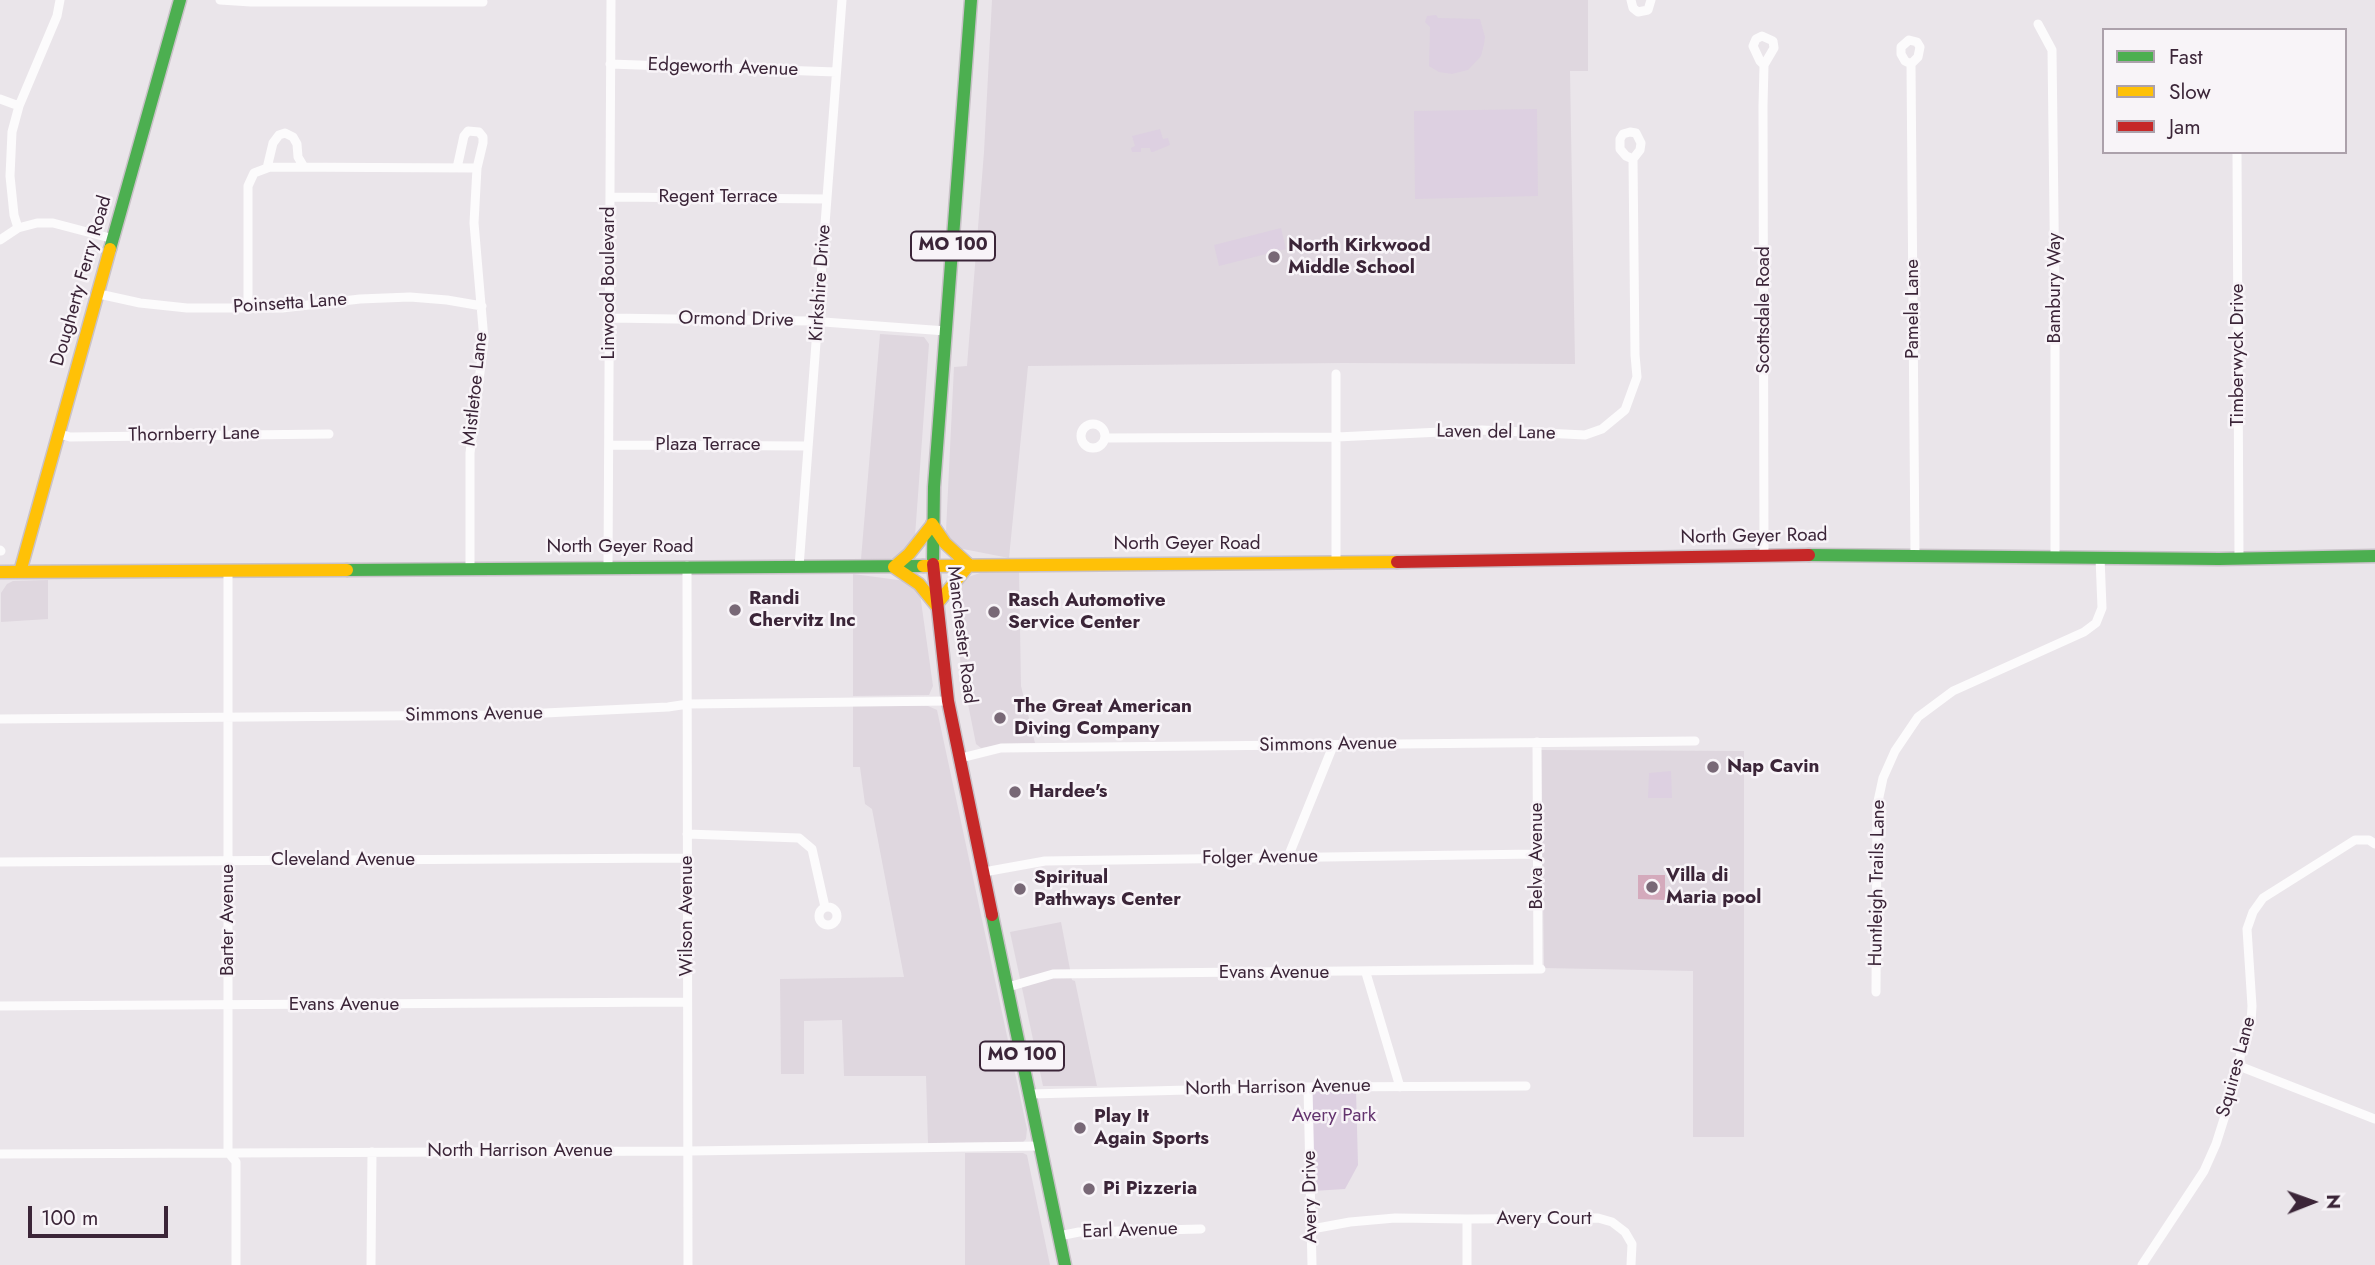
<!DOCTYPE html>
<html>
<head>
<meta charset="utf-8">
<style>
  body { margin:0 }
  #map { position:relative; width:2375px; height:1265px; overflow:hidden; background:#eae5ea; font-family:Jost,sans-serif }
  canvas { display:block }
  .legend { position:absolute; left:2102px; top:28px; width:245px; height:126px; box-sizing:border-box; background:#f8f4f8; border:2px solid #aca1ab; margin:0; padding:9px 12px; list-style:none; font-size:21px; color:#3b2538 }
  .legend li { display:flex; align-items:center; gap:14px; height:35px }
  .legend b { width:35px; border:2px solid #aca1ab }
  .north { position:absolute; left:2277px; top:1167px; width:70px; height:70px; -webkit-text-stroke:5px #f8f4f8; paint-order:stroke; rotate:89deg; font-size:19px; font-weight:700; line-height:28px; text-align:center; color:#3b2538 }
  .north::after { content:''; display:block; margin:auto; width:24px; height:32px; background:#3b2538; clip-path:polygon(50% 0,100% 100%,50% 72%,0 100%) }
  .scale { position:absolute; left:28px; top:1206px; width:140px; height:32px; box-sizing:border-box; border:4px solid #3b2538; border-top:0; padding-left:9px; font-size:21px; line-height:24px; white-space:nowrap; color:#3b2538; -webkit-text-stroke:5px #f8f4f8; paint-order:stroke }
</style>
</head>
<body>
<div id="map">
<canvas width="2375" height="1265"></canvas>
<ul class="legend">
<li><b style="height:9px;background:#4caf50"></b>Fast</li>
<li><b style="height:9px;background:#ffc107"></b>Slow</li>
<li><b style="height:9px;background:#c62828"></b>Jam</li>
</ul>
<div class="north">N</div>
<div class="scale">100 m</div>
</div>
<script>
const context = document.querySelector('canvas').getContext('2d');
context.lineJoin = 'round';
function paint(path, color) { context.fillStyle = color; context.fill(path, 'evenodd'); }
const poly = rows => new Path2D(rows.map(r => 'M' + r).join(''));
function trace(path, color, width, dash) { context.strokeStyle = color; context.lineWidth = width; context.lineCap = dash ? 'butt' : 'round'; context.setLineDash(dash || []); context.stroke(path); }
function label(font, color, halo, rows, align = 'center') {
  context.font = font + ' Jost,sans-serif'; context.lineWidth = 5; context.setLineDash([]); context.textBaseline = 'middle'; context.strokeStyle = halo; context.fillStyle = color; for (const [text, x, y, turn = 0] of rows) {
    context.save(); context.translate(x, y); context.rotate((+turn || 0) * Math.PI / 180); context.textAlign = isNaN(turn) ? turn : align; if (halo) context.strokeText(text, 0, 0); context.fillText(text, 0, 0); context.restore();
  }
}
const built = poly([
  [992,0,1588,0,1588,71,1570,71,1575,364,1343,363,1028,366,1009,558,958,548,948,538,946,531,954,367,967,366,984,152],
  [880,334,924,337,929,344,915,536,899,558,889,559,861,559],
  [1019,570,1021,686,1035,743,1003,744,981,748,976,744,961,669,954,597,956,589,968,577,980,573],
  [853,574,906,581,920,594,933,686,929,695,853,696],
  [48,580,48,619,1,622,1,593,7,584,13,581],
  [853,706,928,706,937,710,1027,1129,1026,1139,1023,1142,928,1143,926,1076,844,1076,842,1020,804,1021,804,1074,781,1074,780,979,904,977,872,809,865,804,860,767,853,767],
  [1541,750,1744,751,1744,1137,1693,1137,1693,971,1544,968],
  [1061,922,1072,980,1075,981,1097,1086,1043,1086,1010,932],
  [965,1153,1023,1153,1027,1155,1050,1265,965,1265]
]);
const green = poly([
  [1436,15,1438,18,1480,19,1485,37,1484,44,1481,56,1468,70,1452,74,1439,72,1429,66,1430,27,1425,22,1427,16],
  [1537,109,1538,196,1415,199,1414,111],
  [1160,129,1163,139,1168,138,1170,145,1153,152,1151,152,1150,148,1141,148,1141,152,1132,152,1131,148,1135,146,1132,136],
  [1281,228,1286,249,1219,266,1214,245],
  [1671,771,1672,798,1648,798,1649,773],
  [1311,1090,1356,1090,1358,1165,1345,1189,1313,1191]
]);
const water = poly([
  [1638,875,1665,875,1665,900,1638,899]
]);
const street = poly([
  [220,0,251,2,483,2],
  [1631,0,1633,8,1638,12,1648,10,1651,0],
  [2038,24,2052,50,2055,297,2055,556],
  [610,64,836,72],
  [1911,64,1905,61,1901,54,1901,47,1909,40,1917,42,1920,47,1918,57,1911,64,1915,555],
  [1764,65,1760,61,1753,46,1756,39,1762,36,1773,41,1774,48,1764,65,1763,106,1764,556],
  [0,99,19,106],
  [2237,152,2239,558],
  [267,168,273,143,279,135,285,133,293,137,297,144,298,157,304,167],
  [457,168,464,136,468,131,479,132,483,137,483,143,477,168,474,223,484,340,470,453,470,568],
  [610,197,827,199],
  [18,228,37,223,53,223,114,239],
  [0,240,18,228,14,215,10,176,12,132,19,106,57,16,60,0],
  [99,294,140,303,187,308,282,308,360,299,410,297,447,300,482,306],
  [248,308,248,186,254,173,270,167,477,168],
  [609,318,810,321,946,331],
  [1336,374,1336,563],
  '1081 436a12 12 0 1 1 24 0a12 12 0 1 1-24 0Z',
  [60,434,70,437,329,434],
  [1106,438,1337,437,1482,430,1585,435,1602,429,1625,410,1637,377,1635,355,1633,159,1640,150,1641,143,1636,133,1630,132,1623,134,1620,139,1620,149,1626,156,1633,159],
  [609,445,808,446],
  [0,550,1,551],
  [687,566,688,1265],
  [608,567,611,0],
  [799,567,842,0],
  [228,571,228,1152,236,1162,236,1265],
  [0,719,504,715,668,707,688,704,948,701],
  [1537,742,1538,969],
  [961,758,1001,748,1695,741],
  [687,834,799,838,812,849,825,907],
  [1288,857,1333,746],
  [0,862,687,858],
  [984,872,1045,861,1537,854],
  '819 916a9 9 0 1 1 18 0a9 9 0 1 1-18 0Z',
  [1366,973,1400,1087],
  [1008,987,1053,974,1541,969],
  [1876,992,1877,806,1883,778,1895,751,1918,717,1953,691,2084,632,2096,623,2102,608,2100,557],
  [0,1006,687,1002],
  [2239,1066,2375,1119],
  [1308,1087,1312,1265],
  [1030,1094,1308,1087,1526,1086],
  [0,1154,688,1151,1041,1146],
  [1312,1229,1350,1222,1395,1218,1467,1219],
  [1059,1236,1079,1232,1201,1229],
  [371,1265,372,1152],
  [1467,1265,1467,1219,1598,1218,1612,1222,1625,1232,1632,1244,1631,1265],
  [2142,1265,2204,1171,2216,1144,2236,1081,2241,1052,2251,1023,2252,1006,2247,929,2253,912,2263,898,2355,840,2369,840,2375,844]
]);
const fast = poly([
  [110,249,180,0],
  [1809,555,2219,559,2375,556],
  [933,564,934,487,971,0],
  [347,570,923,566],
  [992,915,1065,1265]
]);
const slow = poly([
  [932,524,945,543,969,565,936,605],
  [932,525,909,554,894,567,919,584,936,605],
  [923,566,1397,562],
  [0,572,347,570],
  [20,572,110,249]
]);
const jam = poly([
  [1397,562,1809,555],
  [933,564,948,701,992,915]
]);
const markers = [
  [1274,257,7,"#786876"],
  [735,610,7,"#786876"],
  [994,612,7,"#786876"],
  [1000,718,7,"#786876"],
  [1713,767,7,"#786876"],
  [1015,792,7,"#786876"],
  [1652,887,7,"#786876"],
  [1020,889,7,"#786876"],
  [1080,1128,7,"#786876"],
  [1089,1189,7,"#786876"]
];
const shields = [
  [953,246,84],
  [1022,1056,84]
];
const shieldNames = [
  ["MO 100",953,246],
  ["MO 100",1022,1056]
];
const streetNames = [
  ["Edgeworth Avenue",723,68,2],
  ["Regent Terrace",718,197],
  ["Dougherty Ferry Road",82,281,-74],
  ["Linwood Boulevard",609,283,-90],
  ["Kirkshire Drive",821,283,-86],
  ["Bambury Way",2055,288,-90],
  ["Poinsetta Lane",290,304,-4],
  ["Pamela Lane",1913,309,-90],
  ["Scottsdale Road",1764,310,-90],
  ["Ormond Drive",736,320,1],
  ["Timberwyck Drive",2238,355,-90],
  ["Mistletoe Lane",476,389,-84],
  ["Laven del Lane",1496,433,1],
  ["Thornberry Lane",194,435,-1],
  ["Plaza Terrace",708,445],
  ["North Geyer Road",1754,537,-1],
  ["North Geyer Road",1187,544],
  ["North Geyer Road",620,547],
  ["Manchester Road",961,635,83],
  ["Simmons Avenue",474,715,-1],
  ["Simmons Avenue",1328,745,-1],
  ["Belva Avenue",1537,856,-90],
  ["Folger Avenue",1260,858,-1],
  ["Cleveland Avenue",343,860],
  ["Huntleigh Trails Lane",1878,883,-89],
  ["Wilson Avenue",687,916,-90],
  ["Barter Avenue",228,920,-90],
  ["Evans Avenue",1274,973],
  ["Evans Avenue",344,1005],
  ["Squires Lane",2237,1067,-75],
  ["North Harrison Avenue",1278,1088,-1],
  ["North Harrison Avenue",520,1151],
  ["Avery Drive",1311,1197,-91],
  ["Avery Court",1544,1219],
  ["Earl Avenue",1130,1231,-2]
];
const poiNames = [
  ["North Kirkwood",1288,246],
  ["Middle School",1288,268],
  ["Randi",749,599],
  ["Chervitz Inc",749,621],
  ["Rasch Automotive",1008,601],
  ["Service Center",1008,623],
  ["The Great American",1014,707],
  ["Diving Company",1014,729],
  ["Nap Cavin",1727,767],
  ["Hardee's",1029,792],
  ["Villa di",1666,876],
  ["Maria pool",1666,898],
  ["Spiritual",1034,878],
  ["Pathways Center",1034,900],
  ["Play It",1094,1117],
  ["Again Sports",1094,1139],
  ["Pi Pizzeria",1103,1189]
];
const parkNames = [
  ["Avery Park",1334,1116]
];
paint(built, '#dfd7df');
paint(green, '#ddd0e1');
paint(water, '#d4aabc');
trace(fast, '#c9c2c8', 15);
trace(slow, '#c9c2c8', 15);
trace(jam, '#c9c2c8', 15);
trace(street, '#fcfbfc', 9);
trace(fast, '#4caf50', 12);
trace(slow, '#ffc107', 12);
trace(jam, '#c62828', 12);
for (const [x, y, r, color] of markers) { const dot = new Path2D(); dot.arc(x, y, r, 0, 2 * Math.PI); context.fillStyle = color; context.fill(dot); trace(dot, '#f8f4f8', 2.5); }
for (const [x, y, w] of shields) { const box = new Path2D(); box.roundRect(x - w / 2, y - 14.5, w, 29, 5); context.fillStyle = '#f8f4f8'; context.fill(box); trace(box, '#3b2538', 2); }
label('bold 18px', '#3b2538', null, shieldNames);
label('19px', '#3b2538', '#f8f4f8', streetNames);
label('bold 19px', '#3b2538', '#f8f4f8', poiNames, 'left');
label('19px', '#63336e', '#f8f4f8', parkNames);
</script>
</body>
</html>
